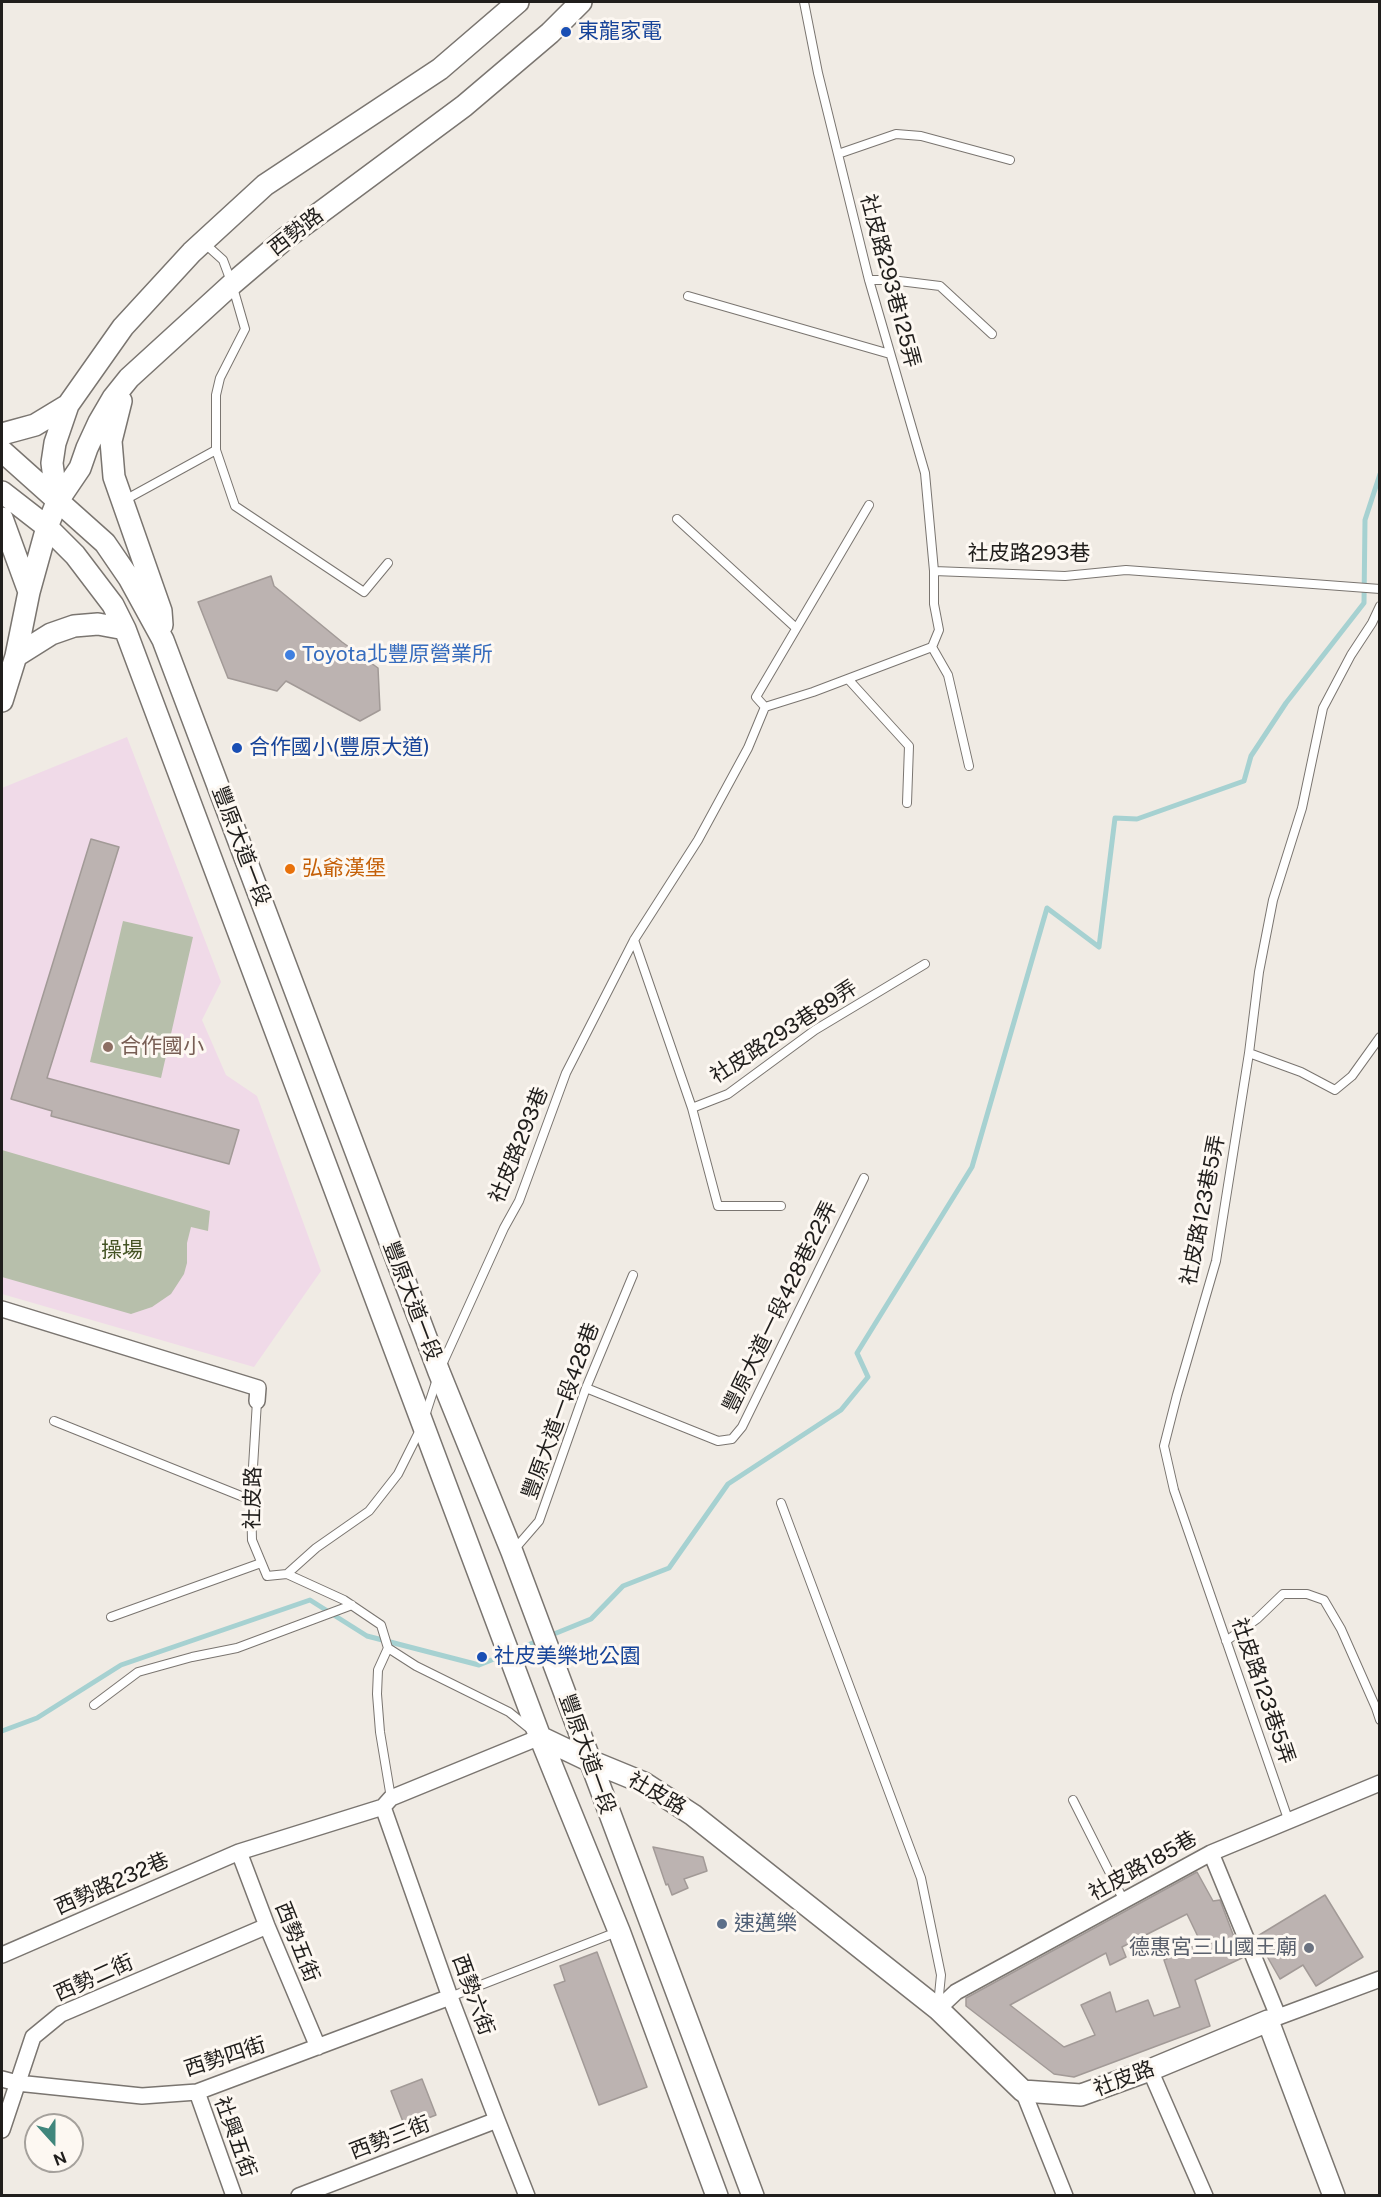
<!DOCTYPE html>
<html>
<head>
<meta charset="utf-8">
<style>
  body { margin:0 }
  #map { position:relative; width:1381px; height:2197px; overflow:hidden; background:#f0ebe4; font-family:"Public Sans",sans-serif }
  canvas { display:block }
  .frame { position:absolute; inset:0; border:3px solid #201e1c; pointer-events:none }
  .north { position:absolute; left:24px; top:2113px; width:60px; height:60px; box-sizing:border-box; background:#fdf8f2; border:2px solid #a5a19c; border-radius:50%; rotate:159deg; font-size:16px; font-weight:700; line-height:24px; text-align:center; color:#201e1c }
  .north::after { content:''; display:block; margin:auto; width:21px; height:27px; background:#40867c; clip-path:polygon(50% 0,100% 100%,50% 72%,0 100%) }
</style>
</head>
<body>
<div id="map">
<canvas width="1381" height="2197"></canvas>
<div class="frame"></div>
<div class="north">N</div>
</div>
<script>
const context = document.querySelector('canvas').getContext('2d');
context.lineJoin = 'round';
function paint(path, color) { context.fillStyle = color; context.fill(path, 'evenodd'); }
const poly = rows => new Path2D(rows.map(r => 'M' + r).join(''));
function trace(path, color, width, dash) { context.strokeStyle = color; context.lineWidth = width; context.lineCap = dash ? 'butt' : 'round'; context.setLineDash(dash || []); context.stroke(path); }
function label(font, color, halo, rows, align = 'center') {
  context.font = font + ' "Public Sans","Noto Sans TC",sans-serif'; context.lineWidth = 6; context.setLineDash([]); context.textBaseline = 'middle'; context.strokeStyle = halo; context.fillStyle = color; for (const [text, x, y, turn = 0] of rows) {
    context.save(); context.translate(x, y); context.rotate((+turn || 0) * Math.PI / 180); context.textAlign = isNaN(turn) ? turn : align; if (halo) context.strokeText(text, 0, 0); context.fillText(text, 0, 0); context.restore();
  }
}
const education = poly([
  [127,737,221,982,202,1020,226,1075,257,1096,321,1271,254,1367,2,1294,2,788]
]);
const green = poly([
  [123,921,193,937,161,1078,90,1062],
  [2,1150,210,1211,208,1231,191,1227,187,1243,187,1263,184,1274,171,1294,152,1307,131,1314,2,1277]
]);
const stream = poly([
  [549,1636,591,1619,623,1586,669,1568,728,1484,841,1410,868,1377,857,1353,972,1167,1047,908,1099,947,1115,818,1137,819,1244,781,1251,756,1286,703,1364,603,1365,520,1380,474],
  [513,1651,540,1640],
  [2,1731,37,1718,121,1665,310,1600,367,1636,479,1665,504,1655]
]);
const building = poly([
  [271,576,274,586,342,642,378,668,380,710,360,721,286,681,277,691,228,678,198,602,271,576],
  [91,839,119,847,47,1078,239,1130,229,1164,51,1116,52,1111,11,1099,91,839],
  [653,1847,703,1857,707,1871,684,1879,688,1888,672,1895,668,1884,666,1885,653,1847],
  [1197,1872,1213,1901,1220,1900,1242,1958,1195,1980,1210,2026,1074,2077,1054,2074,966,2006,966,1998,1197,1872],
  [1187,1914,1201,1943,1164,1960,1180,2007,1154,2016,1148,2000,1116,2012,1110,1992,1081,2005,1095,2035,1064,2047,1010,2005,1106,1953,1110,1965,1126,1957,1122,1947,1187,1914],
  [1325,1895,1363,1957,1316,1986,1303,1965,1280,1979,1256,1937,1325,1895],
  [597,1952,647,2087,599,2105,554,1985,565,1981,560,1966,597,1952],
  [422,2079,436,2115,405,2127,391,2091,422,2079]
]);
const lane = poly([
  [838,154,896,134,921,136,1010,160],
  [869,280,891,280,940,286,992,334],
  [688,296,890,354],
  [216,450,235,506,364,592,388,563],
  [123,501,216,450,216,395,220,378,245,329,232,284,223,260,203,242],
  [677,519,796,628],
  [934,571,1065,576,1126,570,1380,589],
  [932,647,948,675,969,766],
  [848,679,909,746,907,803],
  [765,707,756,697,869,505],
  [634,940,692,1108],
  [1249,1053,1301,1072,1335,1090,1352,1076,1380,1037],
  [781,1206,718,1206,692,1108,728,1094,815,1030,925,964],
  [441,1367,504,1228,519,1201,566,1073,634,940,698,840,748,748,765,707,813,692,932,647,939,630,934,604,934,571,925,473,869,280,818,73,804,2],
  [586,1388,718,1441,732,1439,742,1427,864,1178],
  [257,1401,251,1500,252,1540,267,1576,287,1574,344,1600,381,1625,388,1648,416,1666,509,1712,530,1729],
  [425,1416,437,1379],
  [54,1421,251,1500],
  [781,1503,921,1878,941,1975,938,2005],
  [513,1551,539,1521,586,1388,633,1275],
  [287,1574,316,1548,369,1511,398,1474,420,1430],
  [111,1617,261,1563],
  [1226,1641,1257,1619,1283,1594,1307,1594,1324,1600,1341,1629,1376,1708],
  [388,1648,378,1670,377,1694,380,1732,391,1798],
  [94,1705,138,1672,192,1657,237,1648,352,1605],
  [1378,1707,1376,1708,1380,1720],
  [1073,1800,1124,1901],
  [1288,1819,1174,1490,1164,1446,1177,1395,1216,1261,1249,1053,1259,972,1273,900,1302,808,1323,708,1351,655,1372,623,1380,606],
  [450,1997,617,1932]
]);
const street = poly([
  [2,1309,258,1388,257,1401],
  [383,1807,450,1997,497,2120,527,2196],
  [239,1852,267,1926,318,2047],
  [1211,1853,1278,2016],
  [2,1955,239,1852,383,1807,391,1798,540,1737],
  [938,2009,956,1992,1211,1853,1380,1783],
  [1270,2020,1380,1979],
  [1150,2070,1205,2196],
  [2,2079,17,2083,142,2096,197,2092,450,1997],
  [1023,2091,1065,2196],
  [197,2092,234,2196],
  [2,2130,33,2037,61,2014,267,1926],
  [299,2196,497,2120]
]);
const secondary = poly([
  [121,401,111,441,114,477,161,611,162,625],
  [2,434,35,425,68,405],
  [2,451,105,543,129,578,163,640,439,1372,512,1552,753,2196],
  [2,492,47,527,75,555,113,605,125,629,540,1737,619,1931,717,2196],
  [57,502,52,463,55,443,68,405,123,327,192,252,265,185,440,69,518,2],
  [2,518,29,592],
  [16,656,51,634,74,626,98,624,125,629],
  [2,701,16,656,29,592,47,527,57,502,80,468,87,448,99,422,113,398,129,378,232,284,286,238,464,106,550,33,581,2],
  [540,1737,588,1760,644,1783,693,1815,938,2009,1023,2091,1081,2095,1150,2070,1268,2021,1334,2196]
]);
const markers = [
  [566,32,6,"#1a4fb4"],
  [290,655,6,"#3f7fe0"],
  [237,748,6,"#1a4fb4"],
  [290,869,6,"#e8710a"],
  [108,1047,6,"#8d6e63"],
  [482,1657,6,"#1a4fb4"],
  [722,1924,6,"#5c6f8a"],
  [1309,1948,6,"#6b7280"]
];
const transitNames = [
  ["東龍家電",578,32],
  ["合作國小(豐原大道)",249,748],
  ["社皮美樂地公園",494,1657]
];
const streetNames = [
  ["西勢路",296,232,-38],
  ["社皮路293巷125弄",890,281,75],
  ["社皮路293巷",1029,554],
  ["豐原大道一段",241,846,69],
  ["社皮路293巷89弄",784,1032,-33],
  ["社皮路293巷",519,1145,-68],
  ["社皮路123巷5弄",1203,1210,-79],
  ["豐原大道一段",412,1301,69],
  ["豐原大道一段428巷22弄",780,1307,-64],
  ["豐原大道一段428巷",561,1411,-70],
  ["社皮路",253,1498,-89],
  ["社皮路123巷5弄",1263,1691,71],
  ["豐原大道一段",587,1754,70],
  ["社皮路",657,1794,30],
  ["社皮路185巷",1143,1866,-29],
  ["西勢路232巷",112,1884,-24],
  ["西勢五街",297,1942,68],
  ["西勢二街",94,1978,-24],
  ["西勢六街",473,1995,70],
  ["西勢四街",225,2057,-18],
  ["社皮路",1124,2079,-21],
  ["社興五街",235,2137,70],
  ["西勢三街",390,2138,-21]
];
const shopNames = [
  ["Toyota北豐原營業所",302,655]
];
const foodNames = [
  ["弘爺漢堡",302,869]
];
const educationNames = [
  ["合作國小",120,1047]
];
const parkNames = [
  ["操場",122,1251]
];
const serviceNames = [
  ["速邁樂",734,1924]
];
const worshipNames = [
  ["德惠宮三山國王廟",1297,1948]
];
paint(education, '#f0dae8');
paint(green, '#b7bfab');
trace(stream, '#a6d1d1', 5);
paint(building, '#bcb3b1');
trace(building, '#a29a97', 1.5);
trace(lane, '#7a7570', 10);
trace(street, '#7a7570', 18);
trace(secondary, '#7a7570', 24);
trace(lane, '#fff', 8);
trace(street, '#fff', 15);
trace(secondary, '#fff', 21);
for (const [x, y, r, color] of markers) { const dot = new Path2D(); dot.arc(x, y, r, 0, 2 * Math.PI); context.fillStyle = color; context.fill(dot); trace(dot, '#fdf8f2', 2); }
label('21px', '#164399', '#fdf8f2', transitNames, 'left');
label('21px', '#201e1c', '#fdf8f2', streetNames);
label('21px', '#366cbe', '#fdf8f2', shopNames, 'left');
label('21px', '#c56008', '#fdf8f2', foodNames, 'left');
label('21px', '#785e54', '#fdf8f2', educationNames, 'left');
label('21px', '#445323', '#fdf8f2', parkNames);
label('21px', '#4e5e75', '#fdf8f2', serviceNames, 'left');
label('21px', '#5b616d', '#fdf8f2', worshipNames, 'right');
</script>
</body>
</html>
